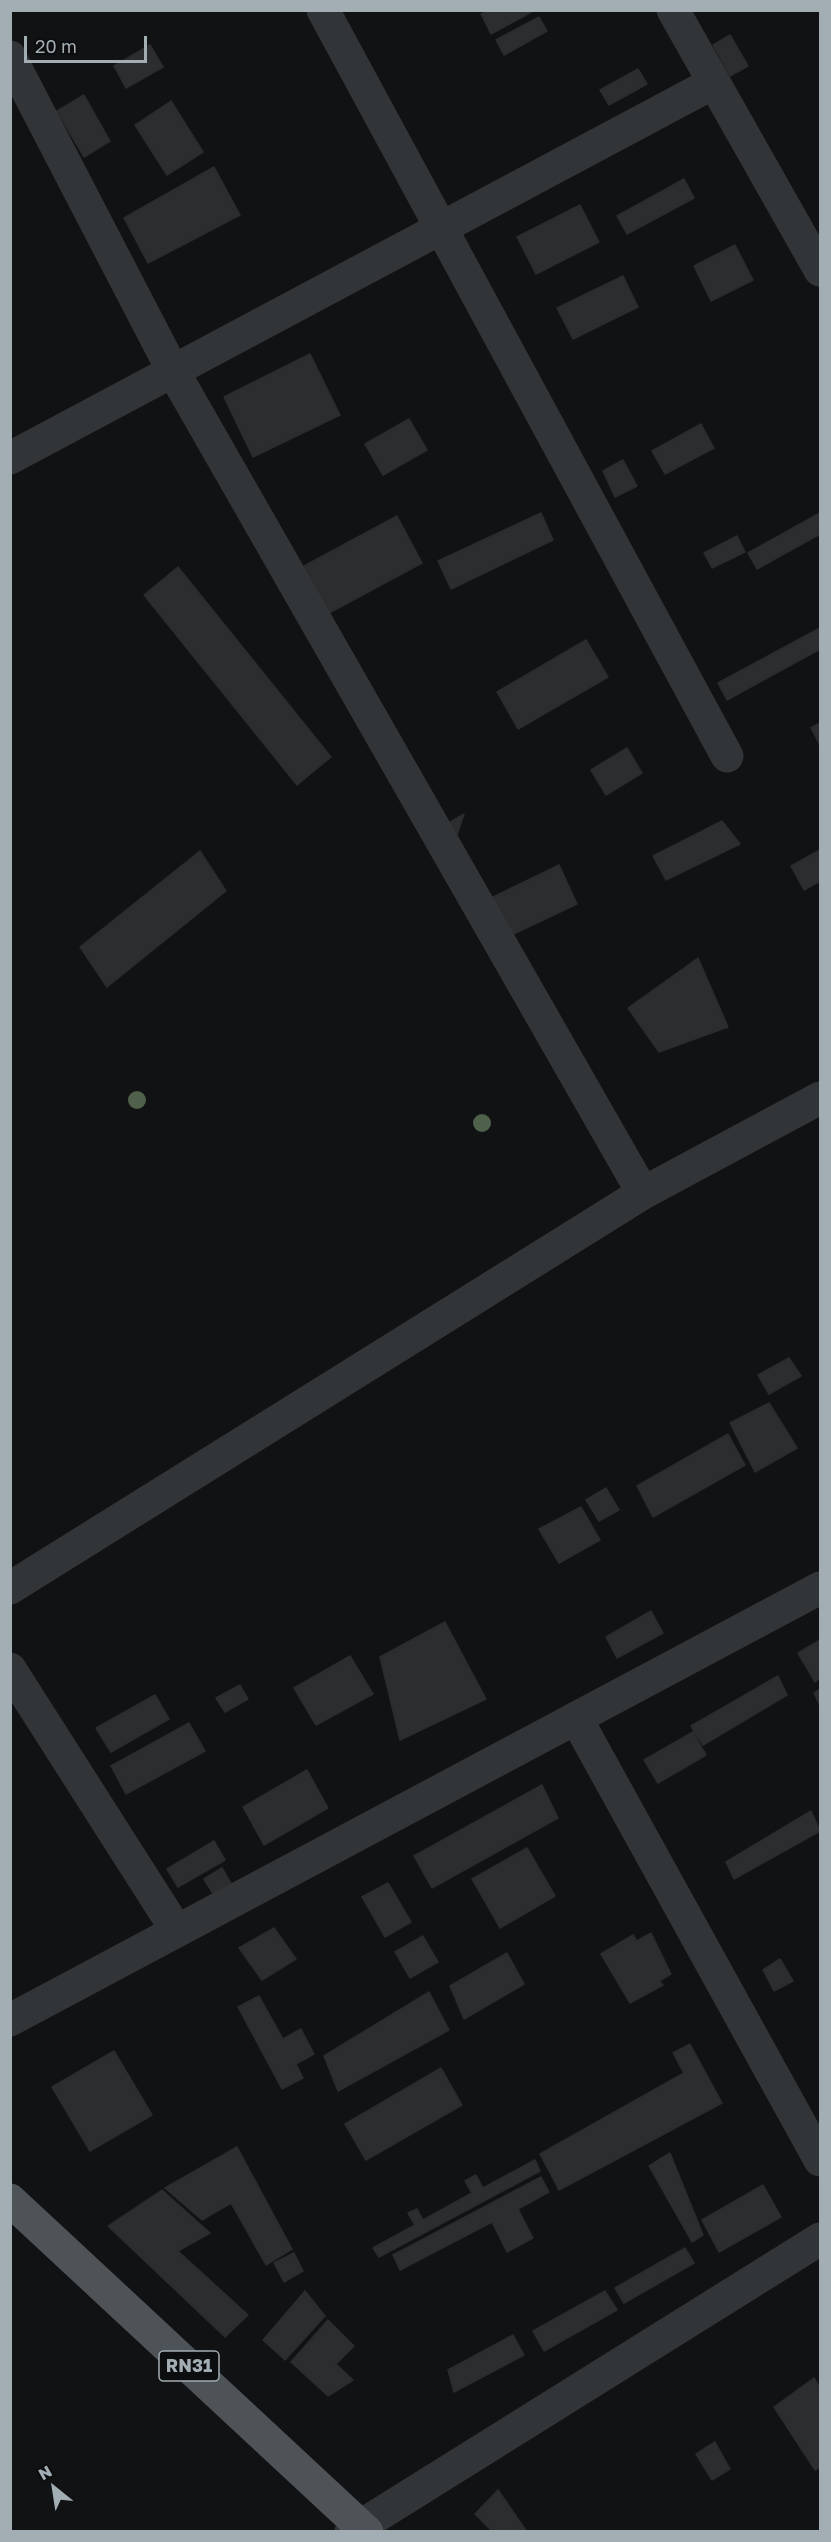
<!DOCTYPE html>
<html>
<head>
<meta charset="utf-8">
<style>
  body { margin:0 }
  #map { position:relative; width:831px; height:2542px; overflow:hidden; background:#111213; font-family:"Golos Text",sans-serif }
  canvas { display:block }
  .frame { position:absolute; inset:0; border:12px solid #a2adb4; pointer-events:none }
  .north { position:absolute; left:24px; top:2458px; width:60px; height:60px; -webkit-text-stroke:4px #0c0d0e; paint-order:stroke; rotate:330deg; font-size:16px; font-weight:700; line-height:24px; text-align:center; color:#a2adb4 }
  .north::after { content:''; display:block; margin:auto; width:21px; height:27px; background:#a2adb4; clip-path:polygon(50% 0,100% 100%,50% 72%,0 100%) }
  .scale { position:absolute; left:24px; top:36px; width:123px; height:27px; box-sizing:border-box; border:3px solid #a2adb4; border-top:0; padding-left:8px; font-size:18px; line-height:21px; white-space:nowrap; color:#a2adb4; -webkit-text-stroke:4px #0c0d0e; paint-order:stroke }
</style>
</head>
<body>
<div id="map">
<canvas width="831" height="2542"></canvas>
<div class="frame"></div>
<div class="north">N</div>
<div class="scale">20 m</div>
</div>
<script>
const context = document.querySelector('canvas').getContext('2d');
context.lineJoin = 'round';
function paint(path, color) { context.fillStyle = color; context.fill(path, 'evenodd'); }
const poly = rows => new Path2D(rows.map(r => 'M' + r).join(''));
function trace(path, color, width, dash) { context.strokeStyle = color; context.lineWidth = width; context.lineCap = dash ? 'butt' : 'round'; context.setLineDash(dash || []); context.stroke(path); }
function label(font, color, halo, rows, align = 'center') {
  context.font = font + ' "Golos Text",sans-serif'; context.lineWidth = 6; context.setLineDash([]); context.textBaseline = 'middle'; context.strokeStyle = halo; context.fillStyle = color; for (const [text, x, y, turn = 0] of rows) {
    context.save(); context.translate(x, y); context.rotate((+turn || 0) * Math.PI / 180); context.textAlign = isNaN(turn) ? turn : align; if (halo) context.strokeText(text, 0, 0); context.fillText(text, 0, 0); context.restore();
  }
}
const building = poly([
  [487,10,533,10,533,11,491,34,481,14,487,10],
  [539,17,547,31,504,55,496,40,539,17],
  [730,35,748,66,730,76,713,45,730,35],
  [150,45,163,67,126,88,114,66,150,45],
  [638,69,647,84,609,105,600,90,638,69],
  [84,95,110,141,84,157,57,111,84,95],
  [171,101,203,152,167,175,135,125,171,101],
  [214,167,240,215,148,263,124,218,214,167],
  [684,179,694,198,627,234,617,216,684,179],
  [580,205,599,242,536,274,517,237,580,205],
  [735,245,753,280,711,301,694,266,735,245],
  [623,276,638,307,573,339,557,308,623,276],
  [310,354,340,415,253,457,224,397,310,354],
  [409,419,427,450,383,475,365,444,409,419],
  [701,424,714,448,665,474,652,451,701,424],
  [623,460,637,486,615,497,603,471,623,460],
  [541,513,553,540,451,589,438,561,541,513],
  [820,513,820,534,757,569,748,553,820,513],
  [397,516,422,563,329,613,304,566,397,516],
  [737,536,745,552,712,568,704,553,737,536],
  [178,567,331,757,297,785,144,595,178,567],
  [820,628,820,649,727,700,718,683,820,628],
  [586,640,608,677,518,729,497,692,586,640],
  [820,723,820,745,811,728,820,723],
  [627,748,642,773,606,795,591,770,627,748],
  [464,814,455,841,447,824,464,814],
  [722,821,740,844,666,880,653,856,722,821],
  [820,850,820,881,804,890,791,866,820,850],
  [200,851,226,891,107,987,80,947,200,851],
  [559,865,577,904,505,938,487,900,559,865],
  [698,958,728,1027,659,1052,628,1008,698,958],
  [789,1358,801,1376,769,1394,758,1375,789,1358],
  [769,1403,797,1448,755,1472,730,1423,769,1403],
  [728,1434,745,1465,653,1517,637,1486,728,1434],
  [606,1488,619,1510,599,1521,586,1500,606,1488],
  [581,1507,600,1540,559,1563,539,1529,581,1507],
  [651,1611,663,1633,617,1658,606,1637,651,1611],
  [445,1622,486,1699,400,1740,380,1657,445,1622],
  [820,1640,820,1678,815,1682,798,1653,820,1640],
  [350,1656,373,1694,316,1725,294,1688,350,1656],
  [778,1676,787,1695,703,1745,691,1726,778,1676],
  [240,1685,248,1699,225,1712,216,1698,240,1685],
  [820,1689,820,1705,814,1693,820,1689],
  [155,1695,169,1719,111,1752,96,1728,155,1695],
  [189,1723,205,1751,126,1794,111,1766,189,1723],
  [693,1732,706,1755,658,1783,644,1760,693,1732],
  [307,1770,328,1808,264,1845,243,1807,307,1770],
  [542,1785,558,1818,432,1888,414,1856,542,1785],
  [811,1811,820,1831,734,1879,726,1862,811,1811],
  [214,1841,225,1860,178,1887,167,1869,214,1841],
  [527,1848,555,1896,500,1928,472,1879,527,1848],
  [222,1868,233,1887,215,1897,204,1879,222,1868],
  [388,1883,411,1922,385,1937,362,1897,388,1883],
  [274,1928,296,1959,262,1980,239,1948,274,1928],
  [651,1933,671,1974,659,1981,663,1985,630,2003,601,1954,633,1935,637,1941,651,1933],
  [423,1936,438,1962,410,1978,395,1952,423,1936],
  [507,1953,524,1984,464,2019,450,1986,507,1953],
  [780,1959,793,1981,774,1991,763,1970,780,1959],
  [429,1992,449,2030,338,2091,324,2056,429,1992],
  [259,1996,283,2039,301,2029,314,2054,296,2064,303,2078,282,2089,238,2007,259,1996],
  [690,2044,722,2103,559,2190,540,2154,684,2073,673,2053,690,2044],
  [114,2051,152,2115,90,2151,52,2087,114,2051],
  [441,2068,462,2105,366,2160,345,2124,441,2068],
  [237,2147,292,2249,266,2265,231,2203,202,2220,165,2188,237,2147],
  [670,2153,703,2235,692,2242,649,2166,670,2153],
  [535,2160,540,2171,379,2257,373,2248,415,2225,408,2213,417,2209,423,2220,472,2193,465,2181,476,2175,483,2188,535,2160],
  [541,2177,549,2192,518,2209,533,2238,507,2252,492,2222,400,2270,393,2255,541,2177],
  [763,2185,781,2217,719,2252,702,2220,763,2185],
  [162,2190,210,2233,178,2251,248,2315,225,2337,108,2226,162,2190],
  [685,2248,694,2263,624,2303,615,2288,685,2248],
  [294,2253,303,2271,284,2282,274,2263,294,2253],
  [305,2291,325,2316,285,2360,263,2340,305,2291],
  [605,2291,617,2310,544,2351,533,2331,605,2291],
  [328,2320,354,2346,336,2364,353,2380,328,2396,291,2362,328,2320],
  [513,2335,524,2355,454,2392,448,2370,513,2335],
  [814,2378,820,2388,820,2467,815,2470,774,2407,814,2378],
  [715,2442,730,2469,712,2480,696,2454,715,2442],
  [498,2490,527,2532,493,2532,475,2514,498,2490]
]);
const minor = poly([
  [323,10,727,756],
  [673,10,820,270],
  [10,57,173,371,643,1193],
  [10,458,713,83],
  [10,1588,643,1193,820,1098],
  [10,1669,177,1931],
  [576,1718,820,2160],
  [10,2020,820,1588],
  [351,2532,820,2239]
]);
const primary = poly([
  [10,2200,367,2532]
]);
const trees = [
  [137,1100],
  [482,1123]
];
const shields = [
  [189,2366,60]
];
const shieldNames = [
  ["RN31",189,2366]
];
paint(building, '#2c2d2f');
trace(building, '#2b2c2f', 1.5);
trace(minor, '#323538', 33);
trace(primary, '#4e5357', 33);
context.fillStyle = '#4f604b';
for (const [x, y] of trees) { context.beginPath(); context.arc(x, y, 9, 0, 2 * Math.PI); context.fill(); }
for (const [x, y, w] of shields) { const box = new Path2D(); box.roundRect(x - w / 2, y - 15, w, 30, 4.5); context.fillStyle = '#0c0d0e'; context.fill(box); trace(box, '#a2adb4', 1.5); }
label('bold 18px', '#a2adb4', null, shieldNames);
</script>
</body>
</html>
